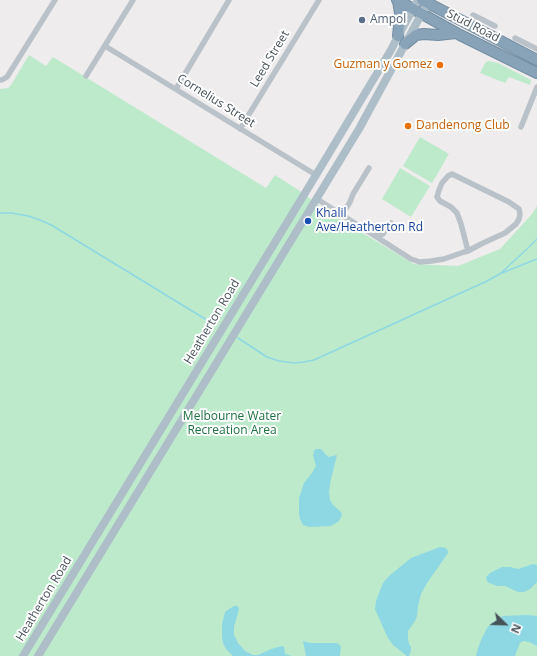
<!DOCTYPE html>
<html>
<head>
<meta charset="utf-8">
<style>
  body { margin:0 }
  #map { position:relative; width:537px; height:656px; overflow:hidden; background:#efeced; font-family:"Open Sans",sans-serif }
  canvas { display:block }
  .north { position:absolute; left:485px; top:604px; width:40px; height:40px; -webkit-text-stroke:3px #fff; paint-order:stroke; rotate:113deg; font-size:11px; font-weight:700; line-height:16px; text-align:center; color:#465158 }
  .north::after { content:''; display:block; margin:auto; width:14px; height:18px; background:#465158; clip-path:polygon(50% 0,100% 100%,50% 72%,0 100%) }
</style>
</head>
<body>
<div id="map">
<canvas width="537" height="656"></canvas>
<div class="north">N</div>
</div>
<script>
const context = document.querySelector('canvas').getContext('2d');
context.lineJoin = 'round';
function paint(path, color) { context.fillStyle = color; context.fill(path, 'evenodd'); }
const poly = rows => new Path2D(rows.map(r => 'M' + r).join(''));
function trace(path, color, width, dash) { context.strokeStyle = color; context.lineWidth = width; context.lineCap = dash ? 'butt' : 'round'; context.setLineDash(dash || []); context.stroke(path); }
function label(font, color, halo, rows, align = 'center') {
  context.font = font + ' "Open Sans",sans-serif'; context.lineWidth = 4; context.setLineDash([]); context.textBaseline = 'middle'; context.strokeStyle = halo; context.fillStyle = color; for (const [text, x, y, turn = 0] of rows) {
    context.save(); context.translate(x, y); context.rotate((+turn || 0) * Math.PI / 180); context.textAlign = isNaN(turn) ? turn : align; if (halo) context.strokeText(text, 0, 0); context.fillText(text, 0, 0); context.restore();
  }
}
const green = poly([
  [29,55,46,66,53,57,266,188,275,175,300,191,328,212,414,264,458,266,500,249,532,214,537,206,537,656,0,656,0,89,8,88,11,85],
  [488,61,498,63,531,80,530,85,509,77,505,83,480,73,485,63],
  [420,137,449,154,432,183,403,166],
  [400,168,430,186,411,217,382,199]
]);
const water = poly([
  [316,449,321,449,328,457,337,455,331,479,329,492,330,500,333,505,341,512,342,515,339,521,331,526,309,527,303,525,300,519,299,514,299,498,304,483,312,473,316,466,313,455,314,451],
  [440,547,446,548,448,551,448,553,427,583,421,594,418,606,417,616,415,621,408,631,408,639,409,644,411,647,411,651,409,656,407,656,393,645,388,638,378,616,375,609,376,601,383,583,389,576,406,562,411,558],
  [533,564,537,565,537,582,530,589,524,592,518,592,505,586,497,586,489,583,487,581,486,577,490,573,502,567,510,567,518,569],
  [234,606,238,606,239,609,234,627,234,635,238,643,245,651,253,655,258,655,271,649,282,646,284,647,285,654,292,656,233,656,226,649,223,643,222,637,222,624,225,612,229,609],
  [527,615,537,616,537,646,529,642,523,641,520,643,515,656,476,656,478,648,482,638,487,628,492,623,503,616],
  [303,641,311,643,336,643,339,644,341,647,340,654,340,656,306,656]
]);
const stream = poly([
  [0,213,12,213,28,216,40,220,53,226,215,325],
  [502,273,537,259],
  [238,338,267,357,279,361,294,363,304,362,314,360,485,282,500,274,528,248,537,239]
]);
const street = poly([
  [473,15,495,26],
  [515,38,537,49],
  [105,46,316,175],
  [86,76,133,0],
  [0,80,2,80,7,77,55,0],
  [176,89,229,0],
  [521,127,537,87],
  [240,129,319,0],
  [317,199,375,236,383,234,391,223],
  [342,215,350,202,353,194,369,168],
  [375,236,411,259,420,262,431,261,444,259,464,252,468,251,481,244,494,238,505,233,516,224,519,219,520,214,519,209,509,202,452,174,448,176,442,183,439,190,437,197,440,201,451,207,457,213,461,224,468,251]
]);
const primary = poly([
  [23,656,316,175,391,50,398,36,418,0],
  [38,656,359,129,429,0]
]);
const highway = poly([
  [397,0,460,35,537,73],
  [422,0,537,60],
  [398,36,400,13,398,1],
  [405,44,416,35,424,34,438,35,456,33]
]);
const markers = [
  [362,20,4,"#5c6f8a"],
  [440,65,4,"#e8710a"],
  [408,126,4,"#e8710a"],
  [308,221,4,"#1a4fb4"]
];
const serviceNames = [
  ["Ampol",370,20]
];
const streetNames = [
  ["Stud Road",473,26,27],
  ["Leed Street",270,59,-59],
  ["Cornelius Street",216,101,32],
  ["Heatherton Road",212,322,-59],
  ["Heatherton Road",44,599,-59]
];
const foodNames = [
  ["Guzman y Gomez",432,65],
  ["Dandenong Club",416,126,"left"]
];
const transitNames = [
  ["Khalil",316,214],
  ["Ave/Heatherton Rd",316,228]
];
const parkNames = [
  ["Melbourne Water",232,417],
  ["Recreation Area",232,431]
];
paint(green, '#bdeacb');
paint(water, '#8ed8e3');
trace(stream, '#8ed8e3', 1.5);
trace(highway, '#738ea3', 12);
trace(street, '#b9c2c8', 5.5);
trace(primary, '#aebec9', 8);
trace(highway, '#88a3b7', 10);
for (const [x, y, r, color] of markers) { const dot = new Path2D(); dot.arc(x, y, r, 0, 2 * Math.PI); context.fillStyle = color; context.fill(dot); trace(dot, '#fff', 1.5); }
label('12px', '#4e5e75', '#fff', serviceNames, 'left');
label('12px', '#465158', '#fff', streetNames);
label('12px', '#c56008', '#fff', foodNames, 'right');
label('12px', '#164399', '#fff', transitNames, 'left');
label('12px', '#1e7241', '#fff', parkNames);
</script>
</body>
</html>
